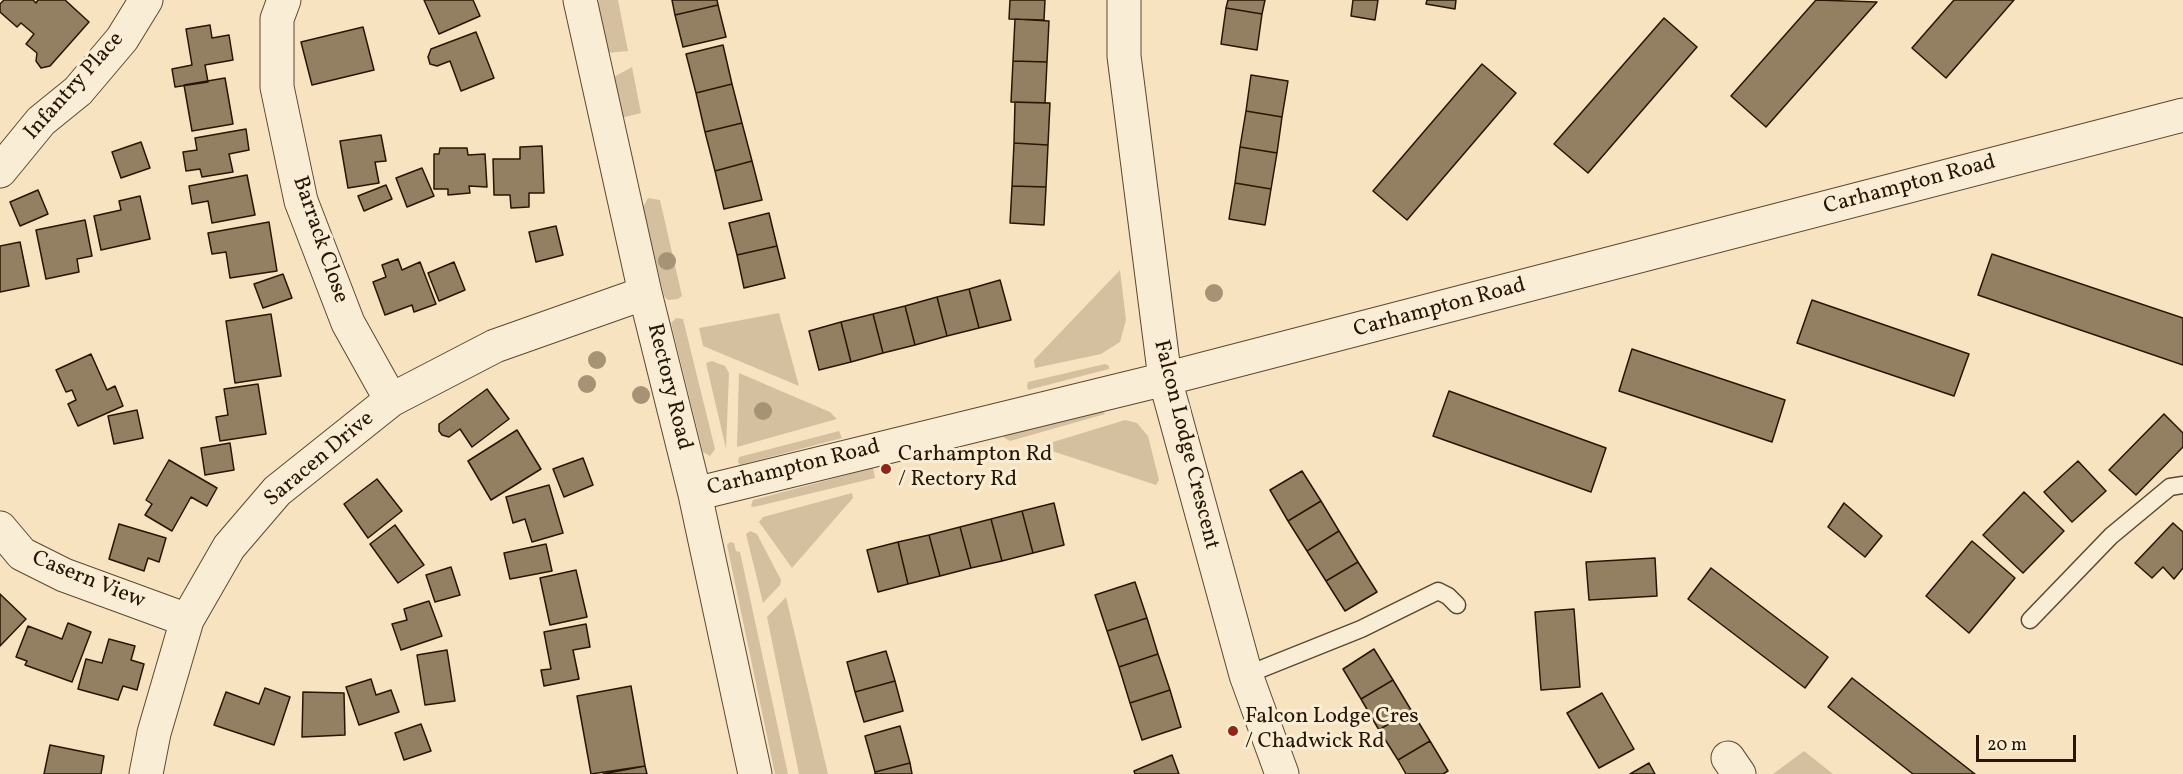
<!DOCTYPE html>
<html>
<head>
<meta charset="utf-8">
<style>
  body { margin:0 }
  #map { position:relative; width:2183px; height:774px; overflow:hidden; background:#f7e3bf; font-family:Vollkorn,serif }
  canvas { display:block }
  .scale { position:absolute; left:1976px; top:735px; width:100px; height:27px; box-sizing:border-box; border:3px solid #271500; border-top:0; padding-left:8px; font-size:18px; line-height:21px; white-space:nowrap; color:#271500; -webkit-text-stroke:4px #faedd5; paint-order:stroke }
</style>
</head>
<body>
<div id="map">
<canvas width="2183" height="774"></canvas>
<div class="scale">20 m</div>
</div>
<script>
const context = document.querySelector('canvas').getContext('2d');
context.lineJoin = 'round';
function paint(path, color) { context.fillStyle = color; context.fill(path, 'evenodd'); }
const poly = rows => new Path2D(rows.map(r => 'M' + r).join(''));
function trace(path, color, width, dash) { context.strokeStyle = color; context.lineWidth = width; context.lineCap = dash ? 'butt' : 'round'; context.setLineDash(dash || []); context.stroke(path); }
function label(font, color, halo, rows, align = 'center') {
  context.font = font + ' Vollkorn,serif'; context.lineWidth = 6; context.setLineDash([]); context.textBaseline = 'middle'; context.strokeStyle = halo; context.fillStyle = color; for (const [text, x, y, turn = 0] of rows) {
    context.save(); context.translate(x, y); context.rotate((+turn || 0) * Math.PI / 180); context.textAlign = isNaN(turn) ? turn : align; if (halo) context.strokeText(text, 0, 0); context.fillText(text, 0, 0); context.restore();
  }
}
const green = poly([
  [600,0,618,0,628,51,607,53,597,1],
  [632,67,641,113,621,118,612,78],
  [648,198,660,200,682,296,678,299,668,300,664,296,643,207],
  [1120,270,1126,320,1120,342,1101,354,1035,368,1034,360],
  [779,313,799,386,703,346,699,328],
  [676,318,683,319,715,449,710,456,703,452,671,323],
  [712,361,725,366,729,373,726,449,706,363],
  [1105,364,1109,366,1109,369,1028,390,1027,386,1028,382],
  [739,373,830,412,837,419,737,447],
  [1103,410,1105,414,1010,441,1003,437,1008,433],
  [1125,420,1137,423,1148,436,1159,480,1156,485,1052,451,1049,448,1053,442],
  [839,431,842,438,740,465,738,462,739,457],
  [873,468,875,478,754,507,751,506,753,500],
  [852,493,853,498,792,568,759,522,763,517],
  [750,531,757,534,781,580,780,585,763,603,746,534],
  [730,542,734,543,736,551,740,552,788,774,775,774,727,545],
  [786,597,828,774,799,774,767,617],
  [1804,751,1833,774,1773,774]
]);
const building = poly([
  [4,0,33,0,36,3,38,0,65,0,89,22,50,66,41,68,36,61,37,53,26,44,34,34,21,23,17,27,0,12,0,4,4,0],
  [424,0,473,0,480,16,439,34,424,0],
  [672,0,717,0,718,5,675,15,672,0],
  [1010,0,1045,0,1044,20,1009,19,1010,0],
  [1228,0,1265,0,1262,14,1226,8,1228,0],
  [1353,0,1378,0,1375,20,1351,16,1353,0],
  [1427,0,1456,0,1455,9,1426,4,1427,0],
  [1816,0,1877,2,1766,127,1731,96,1816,0],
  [1954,0,2014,0,1946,78,1912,48,1954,0],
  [718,5,726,37,683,47,675,15,718,5],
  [1226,8,1262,14,1257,50,1221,44,1226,8],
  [1664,18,1697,47,1588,173,1554,144,1664,18],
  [1015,19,1049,21,1047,62,1013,61,1015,19],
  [210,25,212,38,229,35,233,60,205,65,208,82,175,87,172,69,192,65,186,29,210,25],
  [363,27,374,70,312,85,301,42,363,27],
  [476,32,494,78,461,91,450,61,437,66,430,64,428,57,431,49,476,32],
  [723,45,732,84,696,93,686,54,723,45],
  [1013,61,1047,62,1045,103,1011,102,1013,61],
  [1482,64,1516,93,1407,220,1373,191,1482,64],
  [1251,75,1288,81,1282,117,1246,111,1251,75],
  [225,78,233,124,192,131,184,85,225,78],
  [732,84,742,123,705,132,696,93,732,84],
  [1015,102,1050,103,1048,145,1014,143,1015,102],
  [1246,111,1282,117,1277,153,1240,147,1246,111],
  [742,123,752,161,715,171,705,132,742,123],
  [246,129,249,150,229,154,233,172,202,177,200,169,186,171,183,152,197,150,195,138,246,129],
  [381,135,386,161,375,162,379,183,348,188,340,141,381,135],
  [141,142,150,168,121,178,112,152,141,142],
  [1014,143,1048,145,1046,187,1012,186,1014,143],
  [542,146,544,193,529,193,529,207,511,208,510,195,494,195,493,159,520,159,520,147,542,146],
  [1240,147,1277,153,1271,189,1235,183,1240,147],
  [440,148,467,148,468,155,485,154,487,187,469,186,470,193,448,195,448,189,434,189,434,154,439,154,440,148],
  [752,161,762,200,724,209,715,171,752,161],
  [422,168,434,196,407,207,396,178,422,168],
  [247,175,255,215,212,223,208,201,192,204,189,186,247,175],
  [1235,183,1271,189,1265,225,1229,219,1235,183],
  [386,185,392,199,364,211,358,196,386,185],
  [1012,186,1046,187,1044,225,1010,223,1012,186],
  [38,190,48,214,20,226,10,202,38,190],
  [140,196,150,239,101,250,94,216,121,210,119,201,140,196],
  [769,213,777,246,737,255,729,223,769,213],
  [85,220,92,256,77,259,79,272,46,279,36,230,85,220],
  [269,222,277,271,230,278,226,252,212,254,208,233,269,222],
  [556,226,563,255,536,262,529,232,556,226],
  [20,242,29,286,0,292,0,246,20,242],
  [777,246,785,278,744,288,737,255,777,246],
  [1992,254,2183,318,2183,365,1978,295,1992,254],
  [398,259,402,270,420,262,436,304,414,312,412,305,385,315,373,282,386,277,382,265,398,259],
  [454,262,465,290,439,301,428,273,454,262],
  [283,274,292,298,263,308,254,284,283,274],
  [1000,280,1011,320,979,328,969,289,1000,280],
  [969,289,979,328,947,336,937,297,969,289],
  [937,297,947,336,915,345,905,306,937,297],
  [1812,300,1969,354,1954,396,1797,343,1812,300],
  [905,306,915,345,883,353,873,314,905,306],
  [271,314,281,376,235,383,226,321,271,314],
  [873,314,883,353,851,362,841,322,873,314],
  [841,322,851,362,819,370,809,331,841,322],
  [1632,349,1785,400,1772,442,1619,391,1632,349],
  [91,354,107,390,115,386,123,406,78,426,68,404,76,400,72,390,66,392,56,370,91,354],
  [258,384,266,434,220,441,216,417,228,415,224,389,258,384],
  [487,389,509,419,472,447,460,429,449,437,442,435,439,431,439,424,487,389],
  [1449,391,1606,448,1591,492,1433,436,1449,391],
  [137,410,143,438,114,444,108,416,137,410],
  [2164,414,2183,433,2183,447,2136,495,2109,470,2164,414],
  [517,430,541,469,491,500,468,461,517,430],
  [230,443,234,470,205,475,201,448,230,443],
  [583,458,593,485,564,497,553,469,583,458],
  [169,460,217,488,207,506,191,497,172,531,145,515,152,504,146,500,169,460],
  [2078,461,2106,491,2072,522,2044,492,2078,461],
  [1302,471,1321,501,1288,521,1270,490,1302,471],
  [377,479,402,511,368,538,344,504,377,479],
  [549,485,563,533,532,542,525,519,513,523,506,497,549,485],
  [2024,492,2064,531,2023,573,1983,535,2024,492],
  [1321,501,1339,531,1307,551,1288,521,1321,501],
  [1054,503,1064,545,1033,553,1022,511,1054,503],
  [1844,503,1882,536,1865,557,1828,527,1844,503],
  [1022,511,1033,553,1002,561,991,519,1022,511],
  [991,519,1002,561,971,568,960,527,991,519],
  [2173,523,2183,532,2183,568,2174,579,2163,567,2152,578,2135,563,2173,523],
  [119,524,166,538,159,562,148,558,144,571,109,559,119,524],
  [395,525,424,565,398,583,370,544,395,525],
  [960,527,971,568,940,576,929,535,960,527],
  [1339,531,1358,562,1326,581,1307,551,1339,531],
  [929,535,940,576,908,584,898,542,929,535],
  [1972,541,2015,578,1969,633,1926,596,1972,541],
  [898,542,908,584,878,592,867,550,898,542],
  [546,544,552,571,510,579,504,553,546,544],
  [1655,558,1657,596,1589,600,1586,562,1655,558],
  [1358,562,1377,592,1345,611,1326,581,1358,562],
  [451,567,460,595,435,602,426,575,451,567],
  [1711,568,1828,657,1805,688,1688,599,1711,568],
  [576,570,587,617,550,625,540,578,576,570],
  [1135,582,1147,618,1107,631,1095,595,1135,582],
  [0,594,26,619,0,646,0,594],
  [429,601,442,636,401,650,392,624,407,620,404,609,429,601],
  [1574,609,1580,687,1541,690,1535,612,1574,609],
  [1147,618,1158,654,1119,667,1107,631,1147,618],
  [68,623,91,632,72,682,25,665,27,661,16,657,28,626,62,639,68,623],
  [586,624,590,647,573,650,579,679,544,686,541,670,551,669,544,632,586,624],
  [109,639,135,646,131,660,144,664,137,690,123,686,118,700,78,689,86,659,102,663,109,639],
  [1374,649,1393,680,1361,699,1343,669,1374,649],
  [447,650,455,701,425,705,417,655,447,650],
  [886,651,895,681,855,692,847,662,886,651],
  [1158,654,1170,690,1130,703,1119,667,1158,654],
  [1852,678,1975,774,1913,774,1828,707,1852,678],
  [371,679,376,695,391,690,399,712,359,725,346,687,371,679],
  [1393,680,1411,710,1379,730,1361,699,1393,680],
  [895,681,903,711,864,722,855,692,895,681],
  [631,686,645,766,591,774,577,696,631,686],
  [265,688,290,697,274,745,214,725,226,692,259,704,265,688],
  [1170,690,1181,727,1142,740,1130,703,1170,690],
  [303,692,344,693,345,735,302,737,303,692],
  [1602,693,1634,749,1599,768,1567,713,1602,693],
  [1411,710,1430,741,1398,760,1379,730,1411,710],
  [421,724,431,751,404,760,395,733,421,724],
  [900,726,910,763,875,772,865,736,900,726],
  [1430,741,1448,771,1443,774,1406,774,1398,760,1430,741],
  [50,745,104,756,101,774,44,774,50,745],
  [1172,755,1179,774,1135,774,1134,771,1172,755],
  [910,763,912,774,875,774,875,772,910,763],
  [1649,763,1655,774,1630,774,1649,763],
  [645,766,647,774,603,774,645,766]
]);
const lane = poly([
  [2030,620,2111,536,2170,487,2183,485],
  [1246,675,1361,629,1438,591,1448,596,1457,605]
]);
const street = poly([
  [284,0,277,19,277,87,301,201,348,323,391,400],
  [580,0,645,293,695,494,755,774],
  [1124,0,1124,56,1165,379,1246,675,1282,774],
  [0,171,41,121,78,91,122,39,146,0],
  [695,494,1165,379,2183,115],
  [0,528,22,554,64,575,187,620],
  [1728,758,1739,774],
  [146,774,154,733,187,620,229,547,277,491,391,400,495,346,645,293]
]);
const trees = [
  [667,261],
  [1214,293],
  [597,360],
  [587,384],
  [641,395],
  [763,411]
];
const markers = [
  [886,469,6,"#8f2418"],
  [1233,731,6,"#8f2418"]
];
const streetNames = [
  ["Infantry Place",75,87,-48],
  ["Carhampton Road",1910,186,-15],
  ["Barrack Close",319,240,71],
  ["Carhampton Road",1440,309,-15],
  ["Rectory Road",668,387,76],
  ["Falcon Lodge Crescent",1185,445,76],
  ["Saracen Drive",320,460,-40],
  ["Carhampton Road",794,469,-14],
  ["Casern View",88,581,22]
];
const poiNames = [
  ["Carhampton Rd",898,456],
  ["/ Rectory Rd",898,481],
  ["Falcon Lodge Cres",1245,718],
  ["/ Chadwick Rd",1245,743]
];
paint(green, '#d4c09f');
paint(building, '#938063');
trace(building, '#271500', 1.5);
trace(lane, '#5b4830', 19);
trace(street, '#5b4830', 35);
trace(lane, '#faedd5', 16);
trace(street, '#faedd5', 33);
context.fillStyle = '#a69375';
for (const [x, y] of trees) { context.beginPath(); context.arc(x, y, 9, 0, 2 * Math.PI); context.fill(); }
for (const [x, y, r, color] of markers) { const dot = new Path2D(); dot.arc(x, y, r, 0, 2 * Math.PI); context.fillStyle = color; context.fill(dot); trace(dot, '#faedd5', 2); }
label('22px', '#271500', '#faedd5', streetNames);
label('22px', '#271500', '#faedd5', poiNames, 'left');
</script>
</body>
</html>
